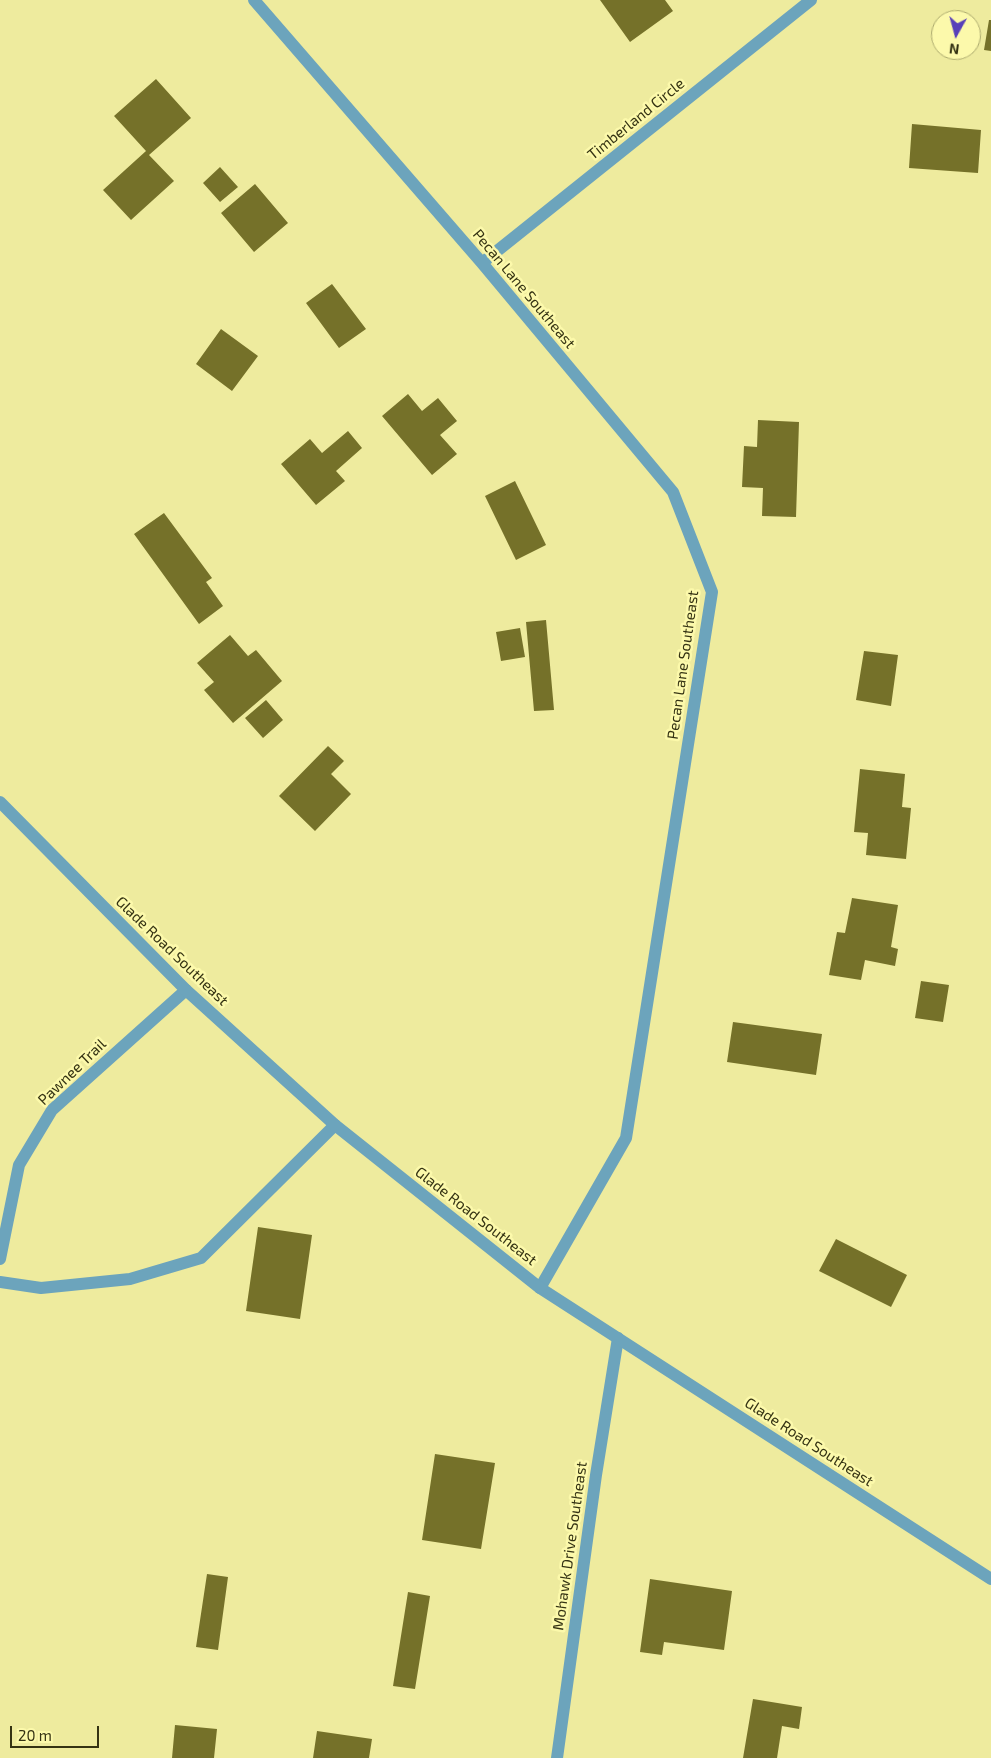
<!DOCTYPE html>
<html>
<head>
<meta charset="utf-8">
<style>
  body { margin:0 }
  #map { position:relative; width:991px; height:1758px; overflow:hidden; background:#eeeb9e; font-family:"Exo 2",sans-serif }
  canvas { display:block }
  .north { position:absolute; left:931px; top:10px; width:50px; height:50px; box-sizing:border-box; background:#fcf9ab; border:1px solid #acaa6e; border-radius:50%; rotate:187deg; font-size:14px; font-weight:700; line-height:20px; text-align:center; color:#353313 }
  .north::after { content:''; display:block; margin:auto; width:18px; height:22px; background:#5840b9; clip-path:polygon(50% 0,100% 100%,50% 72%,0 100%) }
  .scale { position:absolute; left:10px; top:1726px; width:89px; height:22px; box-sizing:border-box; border:2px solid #353313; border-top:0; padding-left:6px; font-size:15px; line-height:18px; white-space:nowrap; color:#353313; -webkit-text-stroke:4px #fcf9ab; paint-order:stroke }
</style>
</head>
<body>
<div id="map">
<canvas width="991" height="1758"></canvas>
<div class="north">N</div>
<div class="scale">20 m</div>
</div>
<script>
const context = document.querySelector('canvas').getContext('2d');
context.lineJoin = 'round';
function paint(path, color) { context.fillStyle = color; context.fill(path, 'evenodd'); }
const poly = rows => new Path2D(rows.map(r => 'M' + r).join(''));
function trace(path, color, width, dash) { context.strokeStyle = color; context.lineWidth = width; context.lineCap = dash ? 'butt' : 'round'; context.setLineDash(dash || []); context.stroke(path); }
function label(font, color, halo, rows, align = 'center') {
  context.font = font + ' "Exo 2",sans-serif'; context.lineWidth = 5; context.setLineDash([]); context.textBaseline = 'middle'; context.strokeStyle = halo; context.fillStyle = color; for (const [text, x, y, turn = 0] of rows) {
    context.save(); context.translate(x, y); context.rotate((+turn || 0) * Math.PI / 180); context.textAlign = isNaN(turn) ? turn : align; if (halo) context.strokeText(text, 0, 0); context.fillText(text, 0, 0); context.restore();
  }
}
const building = poly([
  [600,0,665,0,673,11,630,42],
  [989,20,991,20,991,51,984,50],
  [156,79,191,118,149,155,174,181,131,220,103,190,146,151,114,116],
  [912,124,981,130,978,173,909,168],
  [220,167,238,187,220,202,203,183],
  [255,184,288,223,254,252,221,213],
  [332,284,366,329,339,348,306,303],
  [221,329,258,356,232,391,196,364],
  [408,394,422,411,438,398,457,421,440,435,457,454,432,475,382,416],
  [758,420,799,422,796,517,762,516,763,488,742,487,744,446,757,447],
  [348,431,362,448,336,471,345,481,316,505,281,464,310,439,322,453],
  [515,481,546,545,516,560,485,496],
  [164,513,212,578,206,582,223,606,199,624,134,534],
  [546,620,554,710,534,711,526,622],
  [520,628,525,657,501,661,496,632],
  [230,635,248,656,256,650,282,681,233,723,204,690,214,682,197,663],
  [864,651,898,655,891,706,856,700],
  [266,700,283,720,263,738,245,718],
  [328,746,344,761,331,774,351,794,315,831,279,796],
  [860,769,905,774,902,807,911,808,906,859,866,855,868,833,854,832],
  [852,898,898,905,891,947,898,949,895,966,865,960,861,980,829,975,837,932,845,933],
  [921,981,949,985,943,1022,915,1018],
  [733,1022,822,1034,816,1075,727,1062],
  [258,1227,312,1235,300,1319,246,1311],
  [836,1239,907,1275,891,1307,819,1271],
  [435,1454,495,1463,481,1549,422,1540],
  [207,1574,228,1577,218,1650,196,1647],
  [650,1579,732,1591,724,1650,664,1642,662,1655,640,1652],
  [408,1592,430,1596,415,1689,393,1686],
  [753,1699,802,1707,799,1729,782,1726,777,1758,743,1758],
  [175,1725,217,1729,214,1758,172,1758],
  [317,1731,372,1739,369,1758,313,1758]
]);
const service = poly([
  [0,1282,41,1288,130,1279,201,1258,335,1125]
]);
const minor = poly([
  [254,0,482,263,673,492,712,592,626,1138,540,1288],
  [482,263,811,0],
  [0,1259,19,1165,52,1110,186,990],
  [557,1758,596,1475,618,1338]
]);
const tertiary = poly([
  [0,802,186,990,335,1125,540,1288,991,1579]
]);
const streetNames = [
  ["Timberland Circle",636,119,-39],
  ["Pecan Lane Southeast",524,289,50],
  ["Pecan Lane Southeast",683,665,-82],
  ["Glade Road Southeast",172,951,44],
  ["Pawnee Trail",72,1072,-44],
  ["Glade Road Southeast",476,1216,38],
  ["Glade Road Southeast",809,1442,33],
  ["Mohawk Drive Southeast",570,1546,-82]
];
paint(building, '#757129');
trace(service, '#6ca4bc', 12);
trace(minor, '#6ca4bc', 12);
trace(tertiary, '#6ca4bc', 12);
label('15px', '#353313', '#fcf9ab', streetNames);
</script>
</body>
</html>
